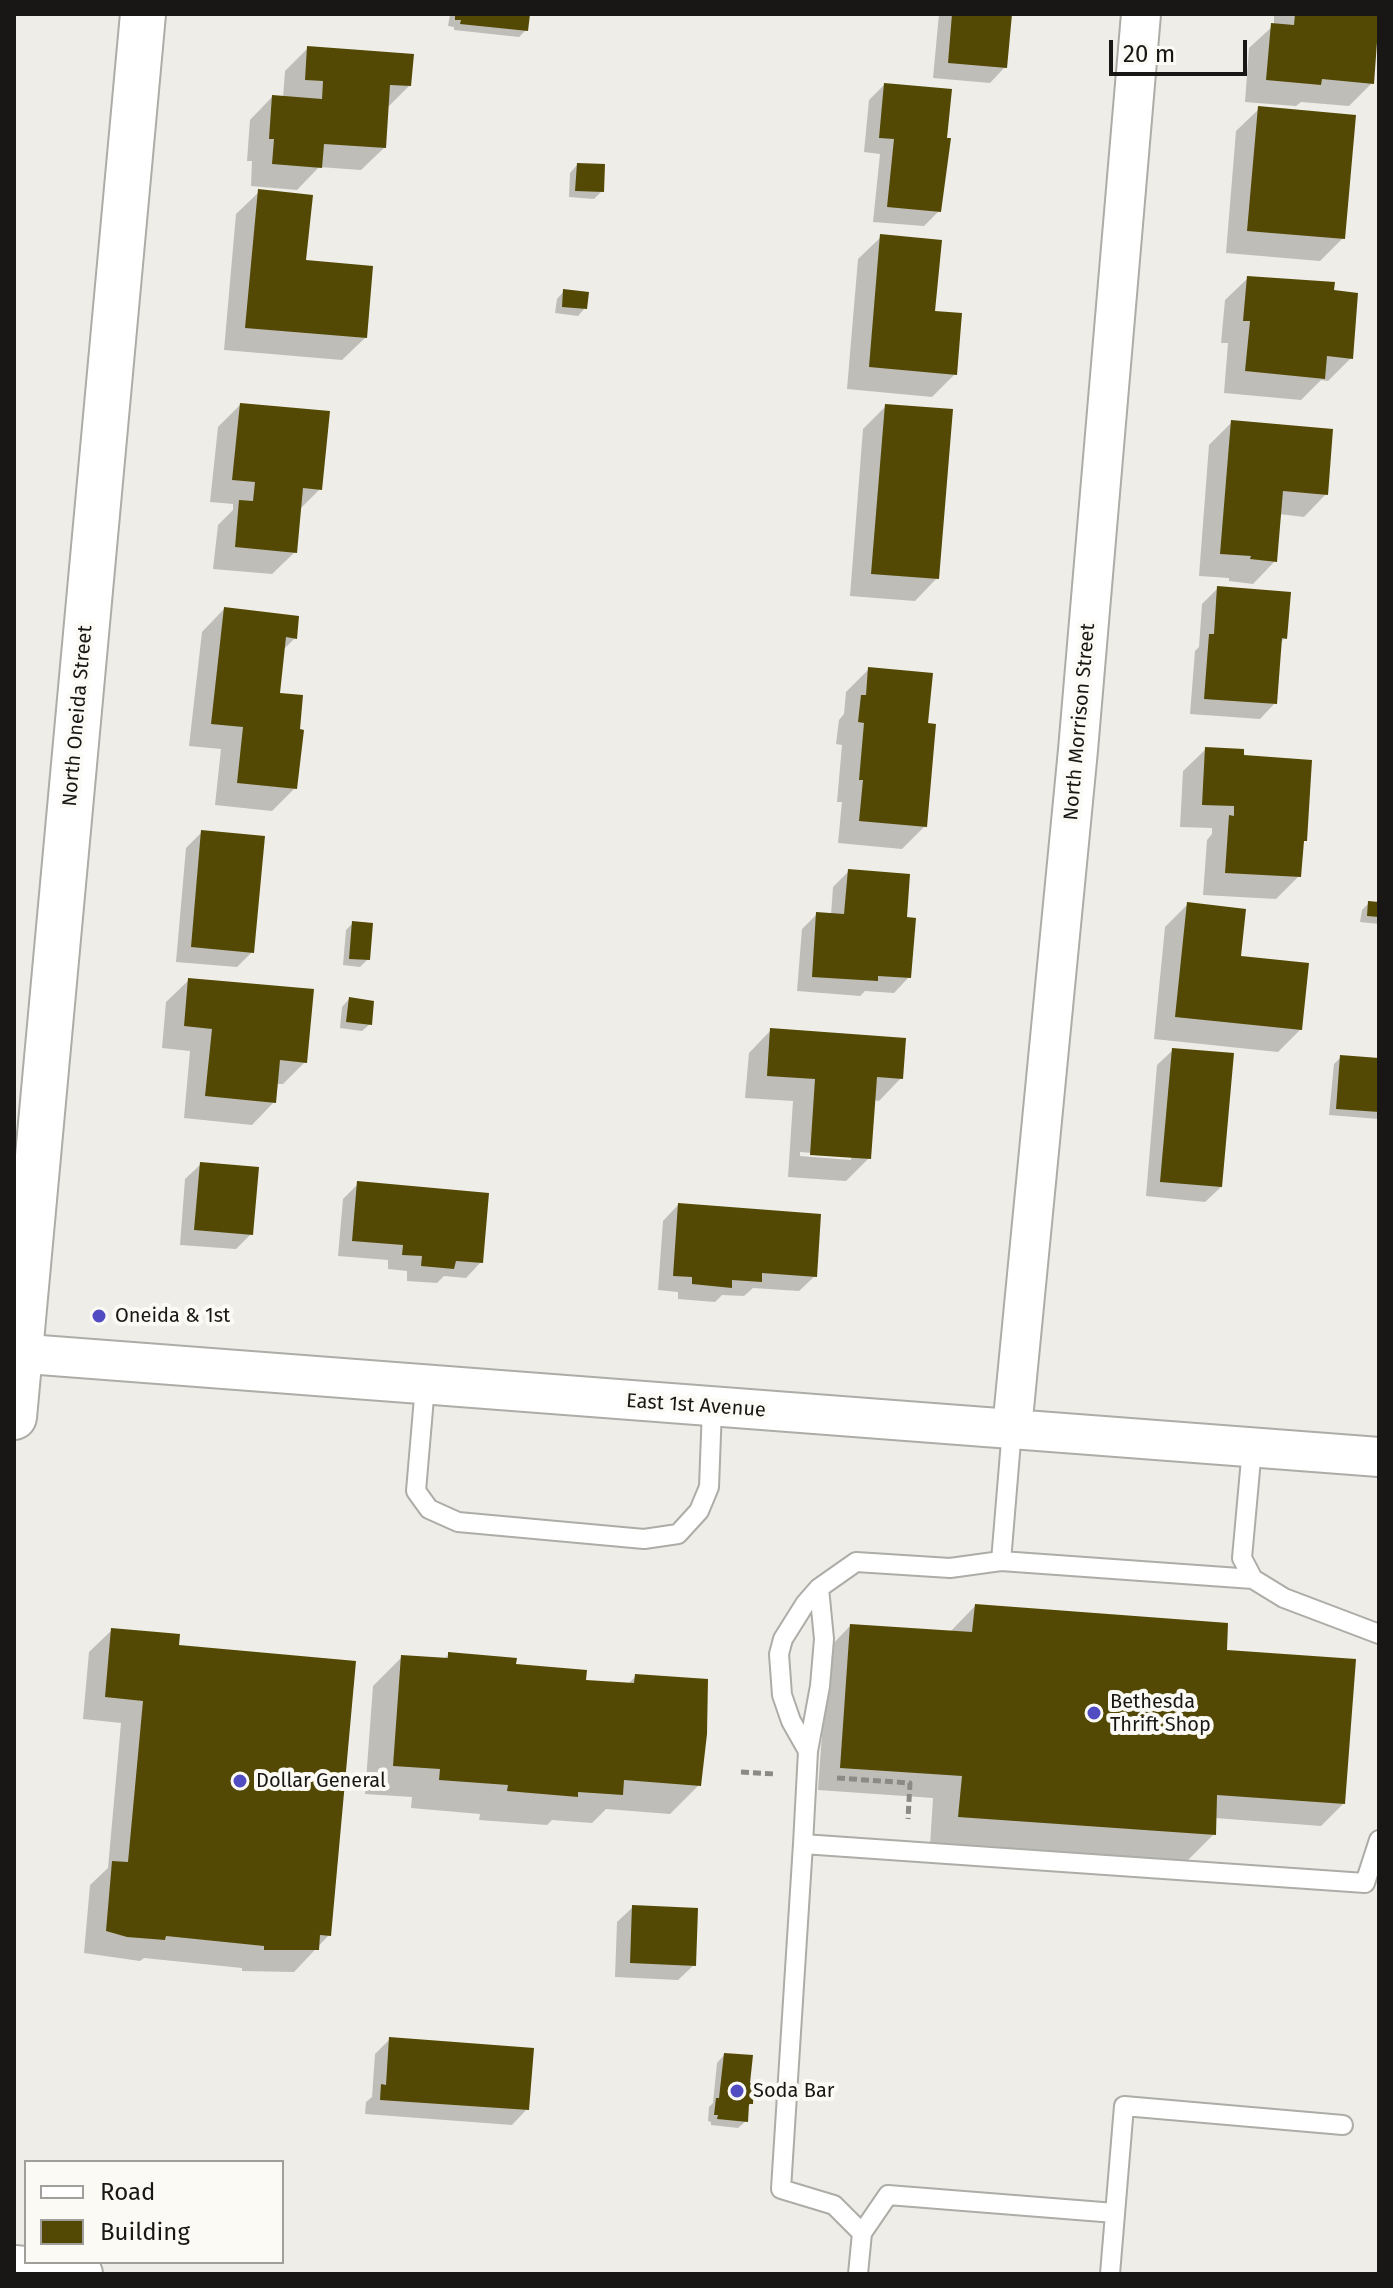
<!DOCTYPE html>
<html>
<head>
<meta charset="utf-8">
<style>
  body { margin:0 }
  #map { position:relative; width:1393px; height:2288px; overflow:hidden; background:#eeede7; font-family:"Fira Sans",sans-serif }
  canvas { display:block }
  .frame { position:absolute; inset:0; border:16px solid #181715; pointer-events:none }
  .legend { position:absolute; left:24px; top:2160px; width:260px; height:104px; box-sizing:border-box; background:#fbfaf5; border:2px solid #a09f9b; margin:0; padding:10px 14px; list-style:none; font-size:24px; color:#181715 }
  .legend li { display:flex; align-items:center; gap:16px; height:40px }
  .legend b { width:40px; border:2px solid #a09f9b }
  .scale { position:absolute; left:1109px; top:40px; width:138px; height:36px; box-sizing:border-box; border:4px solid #181715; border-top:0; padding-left:10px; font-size:24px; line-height:28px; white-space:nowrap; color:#181715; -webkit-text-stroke:6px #fbfaf5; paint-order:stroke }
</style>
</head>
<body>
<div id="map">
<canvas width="1393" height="2288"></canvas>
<div class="frame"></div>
<ul class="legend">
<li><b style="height:10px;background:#fff"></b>Road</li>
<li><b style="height:22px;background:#534904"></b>Building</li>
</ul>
<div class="scale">20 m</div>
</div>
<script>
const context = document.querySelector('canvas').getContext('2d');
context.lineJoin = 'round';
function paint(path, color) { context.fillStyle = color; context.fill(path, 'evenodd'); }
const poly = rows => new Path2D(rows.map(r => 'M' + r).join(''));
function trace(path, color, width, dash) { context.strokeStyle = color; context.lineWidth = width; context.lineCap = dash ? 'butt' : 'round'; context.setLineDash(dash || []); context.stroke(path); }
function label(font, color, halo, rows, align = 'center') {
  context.font = font + ' "Fira Sans",sans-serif'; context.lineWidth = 8; context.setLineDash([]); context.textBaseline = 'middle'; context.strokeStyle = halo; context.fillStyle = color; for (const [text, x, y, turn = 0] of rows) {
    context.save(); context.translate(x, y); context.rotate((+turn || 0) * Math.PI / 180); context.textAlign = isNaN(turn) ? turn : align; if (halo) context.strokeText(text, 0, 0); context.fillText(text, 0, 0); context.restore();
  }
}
const shadow = poly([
  [450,14,528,14,526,30,519,37,454,30,454,27,448,26],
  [939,14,1010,14,1005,67,990,83,933,78],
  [1274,14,1377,14,1372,83,1349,106,1301,102,1296,106,1245,102,1249,48,1274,25],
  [308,48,409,86,387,108,384,148,361,170,319,167,297,190,251,186,252,161,247,161,250,120,272,97,283,98,285,71],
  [884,85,939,211,924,226,873,222,880,154,864,152,869,100],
  [1259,109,1343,238,1320,261,1226,253,1236,131],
  [577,165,602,191,594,199,569,197,570,173],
  [259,192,304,261,365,338,342,360,224,350,236,214],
  [881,237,933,312,955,374,932,397,847,389,858,259],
  [1248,278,1332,292,1351,358,1328,381,1321,380,1301,400,1224,393,1228,343,1221,343,1225,300],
  [564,291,585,308,578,316,555,313,557,299],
  [240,405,320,489,298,511,295,552,272,574,213,569,218,525,233,510,233,504,210,502,218,427],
  [886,406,937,578,915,601,850,596,863,429],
  [1232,422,1326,494,1304,517,1279,514,1275,561,1253,584,1229,581,1229,578,1199,576,1209,445],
  [1218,588,1285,638,1280,643,1275,703,1260,719,1190,714,1195,651,1199,647,1202,604],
  [224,609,295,638,283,650,277,694,295,788,272,811,215,805,221,749,189,746,202,632],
  [869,669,926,724,925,826,902,849,838,843,842,802,837,802,842,745,836,744,839,720,844,714,846,692],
  [1206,749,1242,757,1305,840,1301,844,1299,876,1276,899,1203,895,1207,840,1212,834,1212,828,1180,827,1183,771],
  [202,832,252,952,237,967,176,962,186,848],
  [849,871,905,919,909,977,894,993,865,991,860,996,797,991,802,929,817,914,831,915,833,887],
  [1369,903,1379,904,1379,924,1360,922,1362,910],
  [1188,904,1301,1029,1278,1052,1154,1039,1165,927],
  [353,923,368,959,360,967,343,965,346,930],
  [189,980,305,1062,283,1084,276,1084,274,1102,252,1125,184,1118,190,1051,162,1048,166,1002],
  [349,999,370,1024,362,1031,340,1028,342,1007],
  [771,1030,901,1078,879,1101,873,1100,869,1158,846,1181,788,1177,793,1101,745,1098,749,1053],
  [800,1152,851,1156,851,1160,800,1156],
  [1173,1050,1221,1187,1205,1202,1146,1196,1157,1065],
  [1341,1057,1379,1060,1379,1119,1329,1115,1334,1064],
  [201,1164,251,1234,236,1249,180,1245,185,1179],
  [358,1184,481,1262,466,1278,444,1276,437,1283,407,1281,407,1271,388,1269,388,1260,338,1256,343,1199],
  [678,1205,815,1276,799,1291,753,1288,744,1296,722,1295,715,1302,678,1299,678,1292,658,1290,663,1221],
  [975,1606,1224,1656,1344,1803,1321,1826,1215,1818,1214,1834,1185,1863,930,1846,933,1798,818,1790,828,1649,850,1626,949,1633],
  [112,1630,176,1646,329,1935,294,1972,242,1971,242,1968,144,1958,140,1961,84,1953,90,1885,108,1868,121,1723,83,1719,89,1652],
  [449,1654,584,1682,627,1685,636,1676,699,1785,670,1814,606,1809,592,1823,552,1820,547,1825,479,1820,480,1814,411,1808,412,1797,365,1794,373,1686,402,1657,443,1660],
  [633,1907,694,1965,678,1980,615,1977,617,1922],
  [390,2039,527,2109,512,2125,365,2114,366,2102,372,2097,375,2054],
  [724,2055,748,2085,751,2103,747,2108,746,2121,738,2128,711,2125,711,2122,708,2121,709,2107,713,2103,717,2063]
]);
const building = poly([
  [455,14,530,14,528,31,460,24,461,20,455,20],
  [952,14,1012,14,1007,68,948,63],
  [1295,14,1379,14,1374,84,1322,79,1321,85,1266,80,1271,23,1294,25],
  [307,46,414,54,411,86,390,85,386,148,324,144,322,168,272,164,274,139,269,139,272,95,322,99,323,81,305,80],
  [884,83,952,89,947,138,951,138,941,212,887,207,894,139,879,138],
  [1258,106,1356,115,1345,239,1247,231],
  [577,163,605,164,604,192,575,191],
  [258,189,313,195,306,260,373,266,367,338,245,328],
  [880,234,942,240,935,311,962,313,957,375,869,367],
  [1247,276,1335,282,1334,290,1358,293,1353,359,1327,356,1325,379,1245,371,1250,321,1243,321],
  [563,289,589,292,587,309,562,307],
  [240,403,330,411,322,490,303,488,297,553,235,547,239,500,253,501,255,482,232,480],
  [885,404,953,409,939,579,871,574],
  [1231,420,1333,429,1328,495,1283,491,1277,562,1250,559,1251,556,1220,554],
  [1217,586,1291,592,1287,639,1282,638,1277,704,1204,699,1209,634,1214,634],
  [224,607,299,616,297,639,286,637,280,693,303,695,300,729,304,730,297,789,237,783,243,727,211,724],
  [868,667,933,673,928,723,936,724,927,827,859,821,863,780,859,780,864,723,858,722,861,695,866,695],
  [1205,747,1244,749,1244,755,1312,760,1307,841,1304,841,1301,877,1225,873,1229,815,1234,816,1234,806,1202,805],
  [201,830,265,836,254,953,191,947],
  [848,869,910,874,907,917,916,918,911,978,878,976,878,981,812,977,816,912,844,914],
  [1368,901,1379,902,1379,917,1367,916],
  [1187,902,1246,909,1241,956,1309,963,1302,1030,1175,1017],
  [352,921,373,923,370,960,349,959],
  [188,978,314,989,307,1063,280,1060,276,1103,205,1096,212,1029,184,1026],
  [349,997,374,1001,372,1025,346,1022],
  [770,1028,906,1038,903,1079,877,1077,871,1159,810,1155,815,1079,767,1076],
  [1172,1048,1234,1053,1222,1187,1160,1182],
  [1340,1055,1379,1058,1379,1112,1336,1109],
  [200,1162,259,1167,253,1235,194,1230],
  [357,1181,489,1193,483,1263,456,1261,454,1269,421,1266,422,1256,402,1255,403,1245,352,1241],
  [678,1203,821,1214,817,1277,762,1273,762,1282,732,1280,732,1288,692,1284,692,1277,673,1276],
  [975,1604,1228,1623,1227,1650,1356,1659,1345,1804,1217,1795,1216,1835,958,1817,962,1776,840,1768,850,1624,972,1632],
  [111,1628,180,1634,179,1645,356,1661,331,1936,320,1935,319,1950,264,1950,264,1946,166,1936,165,1940,127,1937,106,1931,112,1861,128,1862,143,1701,105,1697],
  [448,1652,517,1658,516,1664,587,1670,586,1680,634,1683,635,1674,708,1679,707,1734,701,1786,624,1780,623,1795,578,1792,578,1797,507,1791,508,1785,439,1780,440,1769,393,1766,401,1655,448,1658],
  [632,1905,698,1908,696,1966,630,1963],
  [389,2037,534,2048,529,2110,380,2100,381,2084,386,2085],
  [724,2053,753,2055,750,2083,754,2084,753,2104,749,2104,748,2122,717,2119,718,2115,714,2115,716,2098,719,2098]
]);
const path = poly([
  [741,1772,775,1774],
  [837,1778,910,1783,908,1819]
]);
const service = poly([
  [425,1386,416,1491,429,1509,458,1522,644,1539,678,1534,699,1511,709,1487,712,1408],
  [1012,1429,1001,1561,950,1568,856,1562,819,1588,805,1604,783,1639,779,1654,782,1695,791,1721,808,1751,803,1844,1365,1883,1379,1840],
  [1252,1448,1242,1558,1253,1579,1284,1598,1379,1634],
  [1001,1561,1253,1579],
  [808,1751,820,1686,824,1639,819,1588],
  [803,1844,781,2189,834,2205,862,2233],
  [858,2274,862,2233,888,2195,1115,2213],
  [1110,2274,1124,2106,1343,2125]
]);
const minor = poly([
  [14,1353,1379,1457],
  [1012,1429,1078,750,1141,14]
]);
const tertiary = poly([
  [14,1417,143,14]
]);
const secondary = poly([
  [14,2268,80,2274]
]);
const markers = [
  [99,1316,8,"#524cc3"],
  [1094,1713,8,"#524cc3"],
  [240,1781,8,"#524cc3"],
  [737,2091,8,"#524cc3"]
];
const streetNames = [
  ["North Oneida Street",78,716,-85],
  ["North Morrison Street",1080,722,-85],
  ["East 1st Avenue",696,1406,4]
];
const poiNames = [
  ["Oneida & 1st",115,1316],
  ["Bethesda",1110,1702],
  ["Thrift Shop",1110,1725],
  ["Dollar General",256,1781],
  ["Soda Bar",753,2091]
];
paint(shadow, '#0003');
paint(building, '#534904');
trace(service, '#adaca7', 22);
trace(minor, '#adaca7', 42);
trace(tertiary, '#adaca7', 48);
trace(secondary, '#adaca7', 48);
trace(path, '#8b8a86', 5, [8, 4]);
trace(service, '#fff', 18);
trace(minor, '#fff', 38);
trace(tertiary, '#fff', 44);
trace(secondary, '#fff', 44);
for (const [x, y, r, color] of markers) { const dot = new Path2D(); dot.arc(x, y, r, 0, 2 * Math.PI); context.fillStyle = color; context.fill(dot); trace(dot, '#fbfaf5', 3); }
label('20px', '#181715', '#fbfaf5', streetNames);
label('20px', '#181715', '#fbfaf5', poiNames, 'left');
</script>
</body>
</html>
